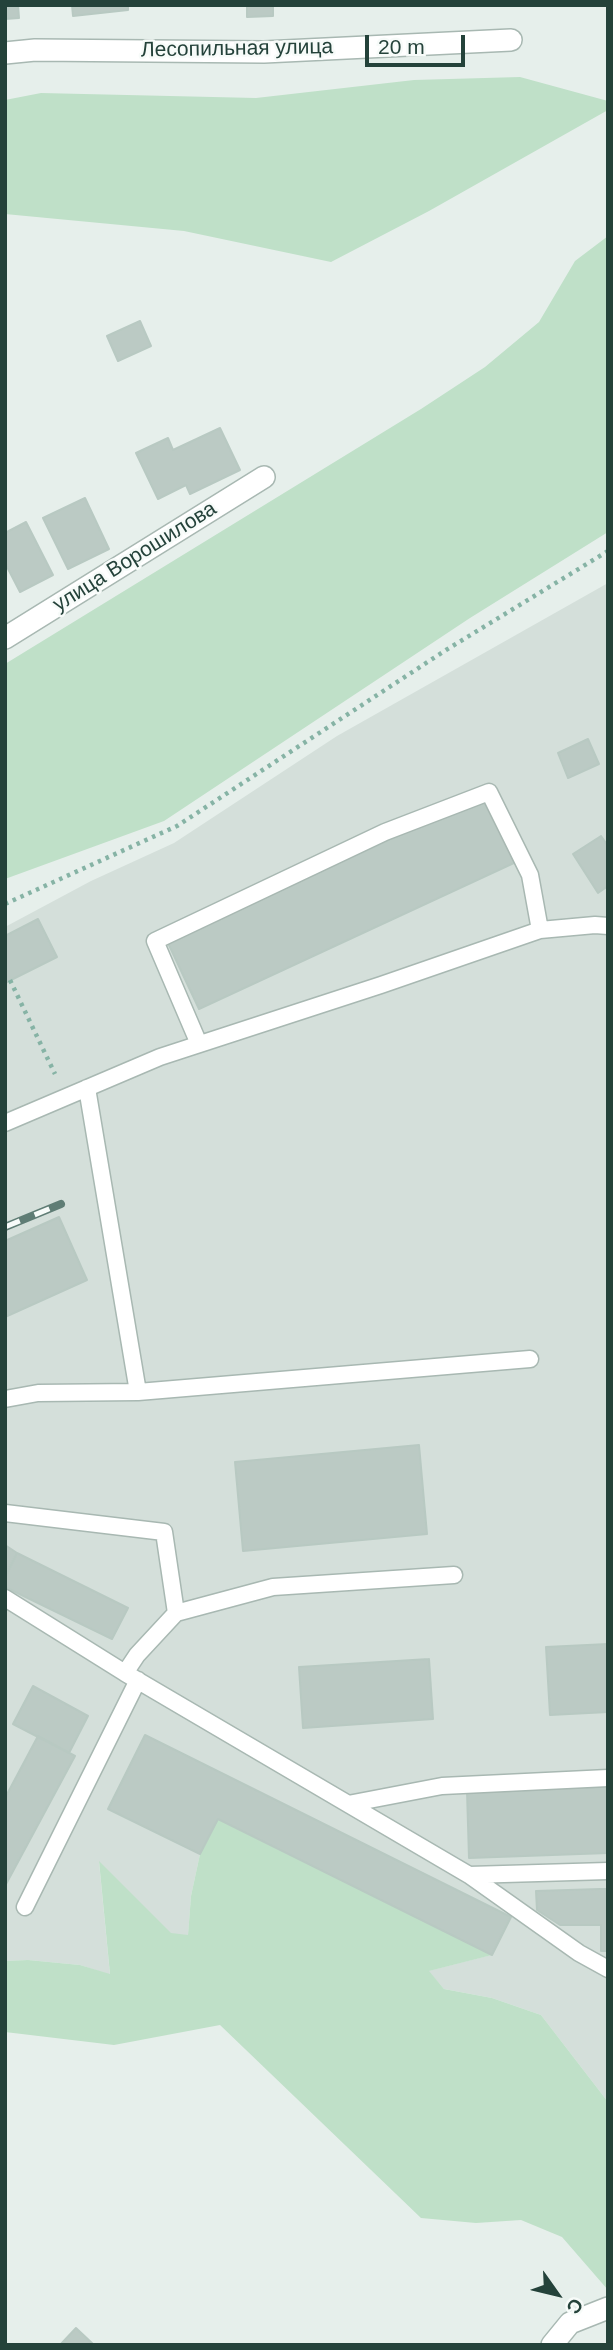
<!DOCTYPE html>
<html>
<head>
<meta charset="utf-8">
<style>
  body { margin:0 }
  #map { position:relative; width:613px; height:2350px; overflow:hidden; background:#e6efeb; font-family:Arial,sans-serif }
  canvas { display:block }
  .frame { position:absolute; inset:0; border:7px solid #24423a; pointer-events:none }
  .north { position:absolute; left:522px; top:2259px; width:70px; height:70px; -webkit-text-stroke:5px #f7fbf9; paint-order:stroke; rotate:124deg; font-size:19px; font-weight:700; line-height:28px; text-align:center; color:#24423a }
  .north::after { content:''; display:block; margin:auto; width:24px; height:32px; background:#24423a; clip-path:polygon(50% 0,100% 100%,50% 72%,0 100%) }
  .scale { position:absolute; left:365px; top:35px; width:100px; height:32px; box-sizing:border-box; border:4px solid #24423a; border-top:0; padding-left:9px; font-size:21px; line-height:24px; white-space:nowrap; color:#24423a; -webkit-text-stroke:5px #f7fbf9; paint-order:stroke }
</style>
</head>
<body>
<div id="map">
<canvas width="613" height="2350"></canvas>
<div class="frame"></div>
<div class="north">С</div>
<div class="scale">20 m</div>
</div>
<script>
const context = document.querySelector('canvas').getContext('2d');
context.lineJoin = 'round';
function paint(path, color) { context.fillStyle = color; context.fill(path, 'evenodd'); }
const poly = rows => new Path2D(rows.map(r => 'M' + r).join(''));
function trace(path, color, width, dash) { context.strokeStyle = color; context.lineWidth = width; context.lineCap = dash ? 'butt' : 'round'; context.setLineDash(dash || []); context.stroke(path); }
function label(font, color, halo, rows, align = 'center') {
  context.font = font + ' Arial,sans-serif'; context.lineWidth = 5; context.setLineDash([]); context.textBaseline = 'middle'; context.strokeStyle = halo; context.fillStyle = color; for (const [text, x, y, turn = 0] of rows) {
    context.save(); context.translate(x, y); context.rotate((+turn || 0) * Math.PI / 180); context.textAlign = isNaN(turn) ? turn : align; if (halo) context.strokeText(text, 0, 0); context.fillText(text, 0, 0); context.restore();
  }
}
const built = poly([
  [608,583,608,2102,541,2015,492,1998,444,1989,428,1971,491,1955,218,1820,200,1854,191,1896,188,1936,171,1934,99,1862,110,1975,80,1965,28,1960,5,1961,5,927,91,881,174,843,337,736]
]);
const green = poly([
  [520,77,608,101,608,110,429,211,331,262,184,231,5,214,5,100,41,93,256,98,414,80],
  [608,236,608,532,470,618,164,821,5,879,5,664,421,409,485,367,539,322,575,261],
  [218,1819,492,1955,429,1971,444,1989,492,1998,541,2015,608,2102,608,2290,562,2237,521,2220,476,2223,421,2218,220,2025,114,2045,5,2032,5,1961,28,1960,80,1965,110,1974,99,1861,171,1933,188,1935,191,1896,200,1854]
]);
const building = poly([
  [5,5,18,5,19,18,5,19,5,5],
  [72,5,128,5,128,10,73,16,72,5],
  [247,5,273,5,273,16,247,17,247,5],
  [140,321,151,346,118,361,107,336,140,321],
  [220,428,240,470,190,494,186,485,158,499,136,453,168,438,173,450,220,428],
  [85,498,109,549,68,569,43,518,85,498],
  [26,522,53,575,20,592,5,563,5,533,26,522],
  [588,739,599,764,568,778,558,753,588,739],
  [485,795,516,862,199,1009,168,943,485,795],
  [601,836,608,846,608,886,598,893,573,854,601,836],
  [38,919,57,957,5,983,5,936,38,919],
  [59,1217,87,1280,5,1317,5,1241,59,1217],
  [419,1445,427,1534,243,1551,235,1462,419,1445],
  [5,1545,17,1553,5,1577,5,1545],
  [17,1553,128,1608,112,1639,5,1587,5,1577,17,1553],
  [608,1644,608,1712,550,1715,546,1647,608,1644],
  [429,1659,433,1719,303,1728,299,1667,429,1659],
  [33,1686,88,1716,69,1753,13,1724,33,1686],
  [145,1735,511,1917,492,1955,218,1819,200,1854,108,1809,145,1735],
  [38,1736,75,1756,5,1886,5,1798,38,1736],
  [608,1787,608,1853,469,1858,467,1791,608,1787],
  [600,1889,608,1889,608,1951,601,1951,601,1925,560,1925,537,1910,536,1891,600,1889],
  [76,2328,94,2345,60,2345,76,2328]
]);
const path = poly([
  [5,904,177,826,446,650,608,551],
  [10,980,55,1074]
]);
const lane = poly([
  [199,1044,155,941,385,832,489,792,530,875,540,930],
  [87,1088,138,1392,530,1359],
  [5,1123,160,1057,381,985,540,930,595,925,608,926],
  [5,1399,38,1393,138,1392],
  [5,1513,164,1532,176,1613],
  [5,1598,125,1673,469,1875,608,1871],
  [125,1673,137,1655,176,1613,273,1587,454,1575],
  [348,1804,442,1786,608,1778],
  [469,1875,579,1953,608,1969],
  [25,1907,138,1680]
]);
const street = poly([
  [5,53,35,50,264,52,511,40],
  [5,638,264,477],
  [552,2345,570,2323,608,2308]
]);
const rail = poly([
  [5,1227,61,1204]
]);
const streetNames = [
  ["Лесопильная улица",237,49,-1],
  ["улица Ворошилова",135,557,-32]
];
paint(built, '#d4dfda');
paint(green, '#bfe0c8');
paint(building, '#bbcac4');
trace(building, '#b8c9c2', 2);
trace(lane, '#a8b8b2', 19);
trace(street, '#a8b8b2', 24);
trace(path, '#86b3a5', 4.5, [3.5, 5]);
trace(lane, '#fff', 16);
trace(street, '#fff', 21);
trace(rail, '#5f7d75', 8);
trace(rail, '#f7fbf9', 5, [16]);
label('21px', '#24423a', '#f7fbf9', streetNames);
</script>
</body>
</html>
